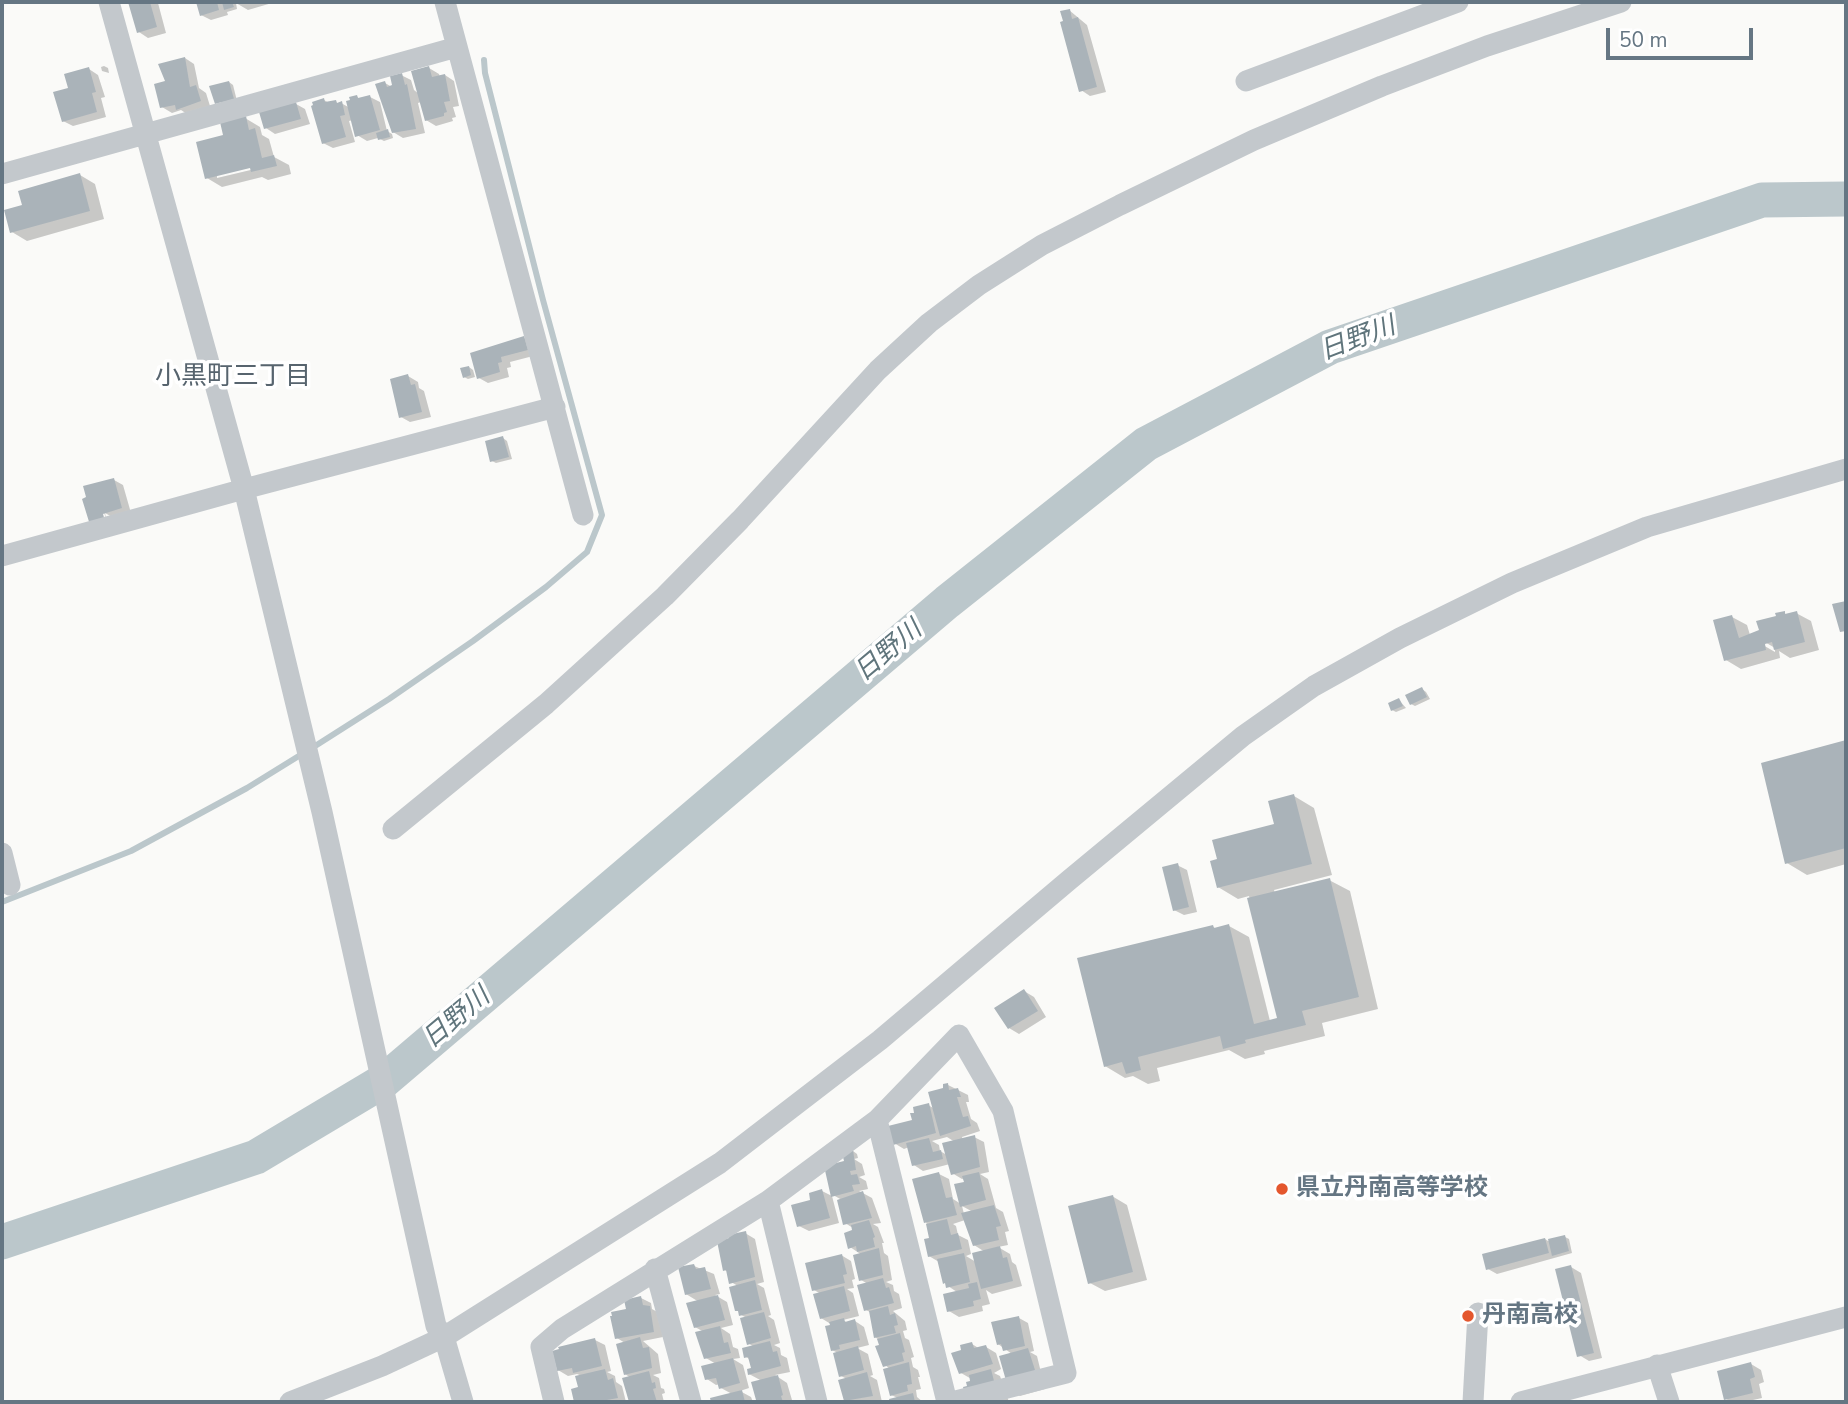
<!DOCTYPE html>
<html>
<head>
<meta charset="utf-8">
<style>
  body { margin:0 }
  #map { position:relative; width:1848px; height:1404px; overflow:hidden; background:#fafaf8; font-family:"Nunito Sans",sans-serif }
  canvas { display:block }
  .frame { position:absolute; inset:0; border:4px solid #657683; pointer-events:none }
  .scale { position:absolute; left:1606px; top:28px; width:147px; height:32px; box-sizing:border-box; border:4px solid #657683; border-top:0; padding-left:9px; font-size:21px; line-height:24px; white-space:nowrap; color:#657683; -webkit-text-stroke:5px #fff; paint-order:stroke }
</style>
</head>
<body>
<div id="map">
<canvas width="1848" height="1404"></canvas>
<div class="frame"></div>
<div class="scale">50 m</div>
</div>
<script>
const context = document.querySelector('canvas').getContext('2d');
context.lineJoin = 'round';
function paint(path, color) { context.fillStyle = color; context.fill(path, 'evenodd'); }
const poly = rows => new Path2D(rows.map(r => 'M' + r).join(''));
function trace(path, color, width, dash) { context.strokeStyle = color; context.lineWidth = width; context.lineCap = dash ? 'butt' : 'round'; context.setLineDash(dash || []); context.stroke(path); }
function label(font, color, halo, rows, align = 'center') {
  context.font = font + ' "Nunito Sans","Noto Sans JP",sans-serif'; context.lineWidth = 7; context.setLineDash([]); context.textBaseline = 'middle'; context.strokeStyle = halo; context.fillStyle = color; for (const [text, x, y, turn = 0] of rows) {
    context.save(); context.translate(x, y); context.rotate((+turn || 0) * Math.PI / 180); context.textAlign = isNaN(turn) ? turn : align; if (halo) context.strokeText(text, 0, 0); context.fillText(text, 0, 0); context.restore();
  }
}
const shadow = poly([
  [134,2,158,3,166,33,148,38,139,32,130,3],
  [197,2,272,2,272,3,248,10,236,3,237,9,227,12,228,15,211,20,201,15],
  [1069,10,1087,25,1106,92,1090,96,1081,90],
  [185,58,194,64,199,88,206,93,210,106,187,114,181,110,172,113,162,107,167,82],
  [104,66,108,68,109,73,102,71,101,67],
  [429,68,439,74,440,77,445,75,454,81,459,106,453,107,456,117,452,118,453,121,436,126,426,120,421,102,418,103,425,133,403,138,393,132,385,83,392,87,401,75,411,80,414,90,419,94],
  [89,69,98,75,105,97,101,98,106,117,73,126,63,121,70,89],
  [229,82,233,85,237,101,220,105],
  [357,97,360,99,370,97,380,102,387,131,392,134,393,138,384,141,378,138,367,141,357,135,353,120,349,121,355,142,333,148,323,143,324,100,329,103,341,103,350,108],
  [296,104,305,109,310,124,275,134,266,128],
  [245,118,260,127,262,135,269,139,274,157,289,165,291,174,268,180,262,177,222,187,207,178],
  [258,164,259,168,217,178,217,175],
  [80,175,95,184,104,219,27,241,12,232],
  [524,337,537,355,510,362,511,367,507,368,509,377,488,383,479,378,472,354],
  [469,367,473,370,475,377,468,379,464,377],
  [408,376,418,382,419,388,424,391,431,417,410,422,401,417],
  [503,438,507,441,512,459,496,463,492,461],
  [114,480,123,485,131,513,114,518,105,513,107,523,104,512,100,512,104,524,95,527,91,524,84,500,89,501,86,488],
  [1784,613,1788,615,1796,613,1811,621,1819,650,1790,658,1779,651,1780,658,1741,669,1726,660,1732,617,1747,625,1750,635,1761,631],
  [1758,638,1775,648,1775,652,1756,641],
  [1422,689,1426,692,1430,699,1415,706,1411,704],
  [1399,700,1406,708,1396,712,1392,710],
  [1846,742,1846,864,1807,875,1787,863,1763,765],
  [1294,796,1314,808,1332,875,1274,890,1275,893,1329,880,1350,891,1378,1009,1322,1023,1325,1036,1264,1051,1265,1054,1245,1059,1229,1050,1157,1068,1160,1081,1148,1084,1133,1076,1125,1078,1105,1066,1213,927,1217,929,1229,926,1249,937,1270,1021,1279,1019,1249,896,1238,899,1218,887,1276,825],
  [1177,865,1187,870,1197,912,1184,915,1174,910],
  [1024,991,1034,997,1046,1017,1019,1034,1009,1028],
  [948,1085,968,1095,969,1102,966,1102,971,1119,977,1123,980,1131,962,1137,963,1140,974,1137,984,1142,989,1172,980,1174,988,1179,996,1208,1003,1212,1009,1231,1005,1232,1008,1245,998,1247,1010,1254,1012,1262,1016,1265,1022,1286,992,1294,986,1290,990,1304,982,1306,983,1311,959,1317,949,1311,957,1292,948,1286,939,1262,929,1256,931,1239,914,1180,939,1174,949,1179,953,1199,961,1204,966,1183,965,1178,962,1179,952,1173,950,1164,923,1171,914,1165,909,1147,904,1149,894,1143,928,1105,935,1109],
  [947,1137,955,1142,947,1155,940,1151,939,1145,932,1141],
  [962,1206,973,1212,964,1214],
  [965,1220,974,1245,985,1252,976,1262,966,1256,971,1254,968,1240,958,1235,956,1226,953,1224],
  [853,1151,857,1154,858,1158,854,1159,862,1164,865,1175,859,1177,866,1181,868,1189,859,1191,872,1198,881,1223,873,1224,878,1227,884,1243,882,1243,884,1253,888,1256,892,1280,886,1282,893,1285,894,1291,899,1294,902,1308,893,1311,905,1321,907,1330,903,1331,905,1338,909,1340,914,1357,911,1358,913,1367,918,1370,920,1377,918,1377,921,1389,916,1390,917,1397,923,1402,892,1402,892,1400,898,1398,891,1395,890,1369,885,1365,879,1340,875,1337,872,1313,866,1310,868,1284,861,1280,862,1255,850,1247,853,1228,845,1223,842,1200,833,1195],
  [822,1191,832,1196,839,1223,809,1231,799,1226,812,1201],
  [1112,1196,1127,1205,1147,1280,1105,1291,1090,1283],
  [745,1233,755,1239,764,1282,757,1284,764,1288,771,1315,768,1316,774,1320,780,1343,774,1345,780,1348,781,1355,787,1358,790,1372,775,1375,787,1383,792,1400,790,1402,763,1402,758,1399,762,1381,749,1374,753,1369,751,1360,746,1357,754,1347,748,1343,747,1318,741,1315,738,1286,731,1282,729,1272,724,1270],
  [1565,1237,1569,1239,1572,1253,1497,1274,1488,1269,1545,1239,1548,1241],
  [841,1255,851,1261,855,1279,852,1280,854,1288,847,1289,853,1293,859,1316,843,1320,848,1323,855,1321,864,1327,869,1345,857,1348,868,1354,873,1375,870,1376,877,1380,882,1402,849,1402,845,1400,847,1379,841,1376,838,1353,832,1350,834,1326,821,1318,821,1294,814,1290],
  [694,1266,714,1274,720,1294,715,1295,727,1302,733,1325,721,1328,730,1334,733,1347,738,1349,740,1358,733,1359,743,1365,749,1388,740,1391,751,1397,753,1402,712,1402,712,1399,732,1394,721,1388,720,1384,716,1385,707,1379,716,1364,706,1358,704,1332,695,1327,699,1302,686,1294],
  [1571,1267,1581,1273,1602,1358,1589,1361,1579,1355],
  [641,1298,651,1303,652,1309,659,1313,663,1337,643,1341,658,1354,661,1373,653,1375,659,1378,661,1388,664,1389,665,1393,662,1394,664,1402,630,1402,624,1379,631,1378,625,1374,625,1343,617,1338,628,1310],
  [1019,1318,1028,1323,1034,1351,1030,1352,1037,1356,1045,1389,1020,1396,1010,1390,1012,1354,998,1344],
  [595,1340,605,1345,611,1371,607,1372,615,1376,616,1382,622,1386,626,1402,576,1402,573,1390,580,1388,582,1376,577,1374,568,1376,558,1370],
  [972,1344,980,1349,986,1347,996,1353,1001,1369,994,1373,1000,1376,1009,1402,968,1402,975,1381,961,1373,963,1352],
  [1751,1364,1761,1370,1764,1382,1759,1384,1762,1398,1744,1402,1732,1402,1726,1399]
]);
const stream = poly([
  [312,748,389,699,473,641,546,587,587,552,602,515,543,300,485,73,484,60],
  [2,902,131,851,247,788,302,754]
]);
const river = poly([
  [2,1242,256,1157,385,1080,947,602,1146,444,1330,347,1762,200,1846,199]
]);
const building = poly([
  [128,2,150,2,157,27,137,33],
  [196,2,217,2,219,10,200,16],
  [222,2,232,2,234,7,224,10],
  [1070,9,1072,19,1078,17,1097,87,1079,92,1060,22,1063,21,1060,11],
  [185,57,190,87,196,85,201,101,176,110,175,105,160,108,154,84,165,81,158,64],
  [429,66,432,77,445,74,450,101,444,102,447,112,444,113,444,116,425,121,411,71],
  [89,67,96,92,92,93,97,112,62,122,53,92,68,88,64,74],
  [402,73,405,85,407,84,416,129,392,133,375,84,385,81,387,87,392,85,390,76],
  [229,81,234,99,215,104,209,86],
  [357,95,358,98,370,95,380,130,355,137,346,101,350,100,349,97],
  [324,98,325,102,336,100,337,103,342,101,345,115,340,116,346,137,322,144,311,106,313,105,312,102],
  [296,102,301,119,264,129,259,112],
  [246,116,249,130,255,128,262,158,274,155,277,166,251,172,250,168,205,179,196,142,223,135,220,122],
  [388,129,390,137,378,140,376,133],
  [80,173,90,211,10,233,4,210,22,205,18,191],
  [524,336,528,350,501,357,502,362,498,363,500,372,477,379,470,353],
  [469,366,471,375,463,378,460,368],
  [408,374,411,385,415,384,422,412,399,418,390,379],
  [503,436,509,457,490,462,485,441],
  [114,478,122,508,103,514,105,521,90,525,82,499,86,497,83,486],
  [1846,601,1846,631,1840,632,1832,604],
  [1785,611,1785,614,1797,611,1805,642,1774,650,1772,642,1765,644,1766,650,1724,661,1713,620,1732,615,1739,638,1759,630,1756,621,1776,616,1775,613],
  [1422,687,1427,697,1410,705,1405,695],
  [1399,698,1403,706,1391,711,1388,703],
  [1846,740,1846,848,1785,864,1761,763],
  [1294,794,1312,864,1217,888,1210,861,1217,859,1212,840,1274,824,1268,801],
  [1178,863,1189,907,1173,911,1162,867],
  [1330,878,1359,997,1302,1011,1306,1025,1245,1040,1246,1043,1223,1049,1220,1036,1138,1057,1141,1070,1126,1074,1122,1062,1104,1067,1077,958,1213,925,1214,928,1229,924,1254,1024,1277,1018,1247,898],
  [1024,989,1038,1011,1008,1029,994,1008],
  [948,1083,949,1090,958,1088,961,1097,957,1097,963,1117,968,1116,971,1126,940,1136,928,1092,943,1088,943,1084],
  [929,1103,936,1133,893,1145,888,1126,912,1120,910,1113,914,1113,913,1107],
  [975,1135,980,1167,951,1175,942,1143],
  [929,1138,933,1152,941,1150,943,1159,912,1166,906,1143],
  [853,1150,856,1170,850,1171,851,1175,857,1174,860,1184,852,1185,854,1191,831,1197,824,1166,844,1161,842,1153],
  [939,1172,946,1198,952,1197,957,1215,924,1223,912,1179],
  [979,1172,986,1200,960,1207,954,1184,964,1182,962,1176],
  [822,1189,830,1218,797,1227,791,1205,810,1200,809,1193],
  [863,1191,872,1218,843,1225,837,1200],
  [1113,1195,1133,1272,1088,1284,1068,1206],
  [994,1205,1001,1226,996,1227,999,1240,973,1246,961,1213],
  [947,1219,951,1235,958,1233,962,1249,928,1257,924,1239,929,1238,926,1224],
  [869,1220,875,1237,873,1238,875,1247,857,1252,856,1246,848,1249,844,1233,852,1230,851,1225],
  [746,1231,755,1277,729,1284,726,1270,723,1271,717,1241,729,1238,728,1235],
  [1565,1235,1569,1251,1552,1256,1548,1239],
  [1545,1238,1549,1253,1486,1270,1482,1254],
  [1000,1246,1003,1258,1007,1257,1013,1281,981,1289,972,1253],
  [879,1248,883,1275,859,1281,853,1255],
  [964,1253,970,1282,946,1288,945,1283,943,1284,937,1259],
  [842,1254,847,1274,843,1275,845,1283,812,1291,805,1263],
  [694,1264,696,1269,705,1267,711,1289,685,1295,678,1267],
  [1571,1265,1594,1353,1577,1357,1555,1269],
  [883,1278,886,1288,889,1287,894,1303,864,1311,857,1285],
  [755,1280,762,1310,739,1316,738,1311,735,1311,729,1287],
  [977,1282,981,1299,973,1301,974,1306,947,1312,943,1294,969,1288,968,1284],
  [844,1286,850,1311,820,1319,813,1294],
  [718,1295,725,1320,694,1328,686,1303],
  [641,1296,643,1305,650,1306,654,1332,615,1339,610,1316,612,1316,611,1312,626,1309,624,1300],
  [888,1306,890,1315,895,1313,898,1325,894,1326,896,1333,874,1338,869,1311],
  [764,1312,771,1338,747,1345,740,1318],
  [1019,1316,1025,1346,1003,1351,1001,1344,997,1345,991,1322],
  [844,1318,845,1322,855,1319,860,1340,839,1345,840,1349,831,1351,825,1326,830,1325,829,1322],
  [720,1326,724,1343,728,1342,731,1353,704,1359,695,1332],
  [900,1333,905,1352,902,1353,904,1361,883,1367,875,1346,879,1345,877,1339],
  [640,1337,643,1348,649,1347,652,1368,624,1375,616,1344],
  [595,1338,602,1366,573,1373,572,1368,557,1371,552,1351,559,1349,558,1347],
  [770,1341,773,1352,777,1351,781,1366,748,1375,747,1369,751,1368,748,1357,744,1358,742,1348],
  [972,1342,974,1348,986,1345,993,1364,959,1374,951,1353,961,1350,960,1345],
  [858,1346,864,1370,839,1377,833,1353],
  [1028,1348,1035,1370,1009,1391,999,1356],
  [733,1358,740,1383,719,1389,716,1378,705,1380,701,1366],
  [909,1362,912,1384,907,1385,908,1391,890,1396,883,1369],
  [1751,1362,1755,1377,1750,1379,1753,1393,1724,1400,1717,1371],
  [605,1369,608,1380,613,1378,618,1398,607,1400,608,1402,574,1402,571,1389,578,1387,575,1376],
  [991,1369,995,1385,967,1402,963,1387,967,1386,966,1382,970,1381,969,1375],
  [649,1371,652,1383,655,1382,656,1388,653,1389,657,1402,629,1402,622,1378],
  [867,1372,873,1396,844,1401,838,1380],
  [778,1375,783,1395,781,1396,783,1402,756,1400,751,1382],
  [742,1390,745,1402,711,1402,710,1398],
  [913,1393,915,1402,890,1402,889,1399]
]);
const minor = poly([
  [109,2,244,489,322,812,436,1326,444,1337,463,1402],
  [445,2,583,515],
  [1246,81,1458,2],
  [2,174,457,47],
  [2,556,244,489,555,407],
  [393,829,546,704,665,596,740,520,878,370,929,323,979,285,1042,245,1120,205,1254,140,1382,86,1487,46,1621,2],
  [2,853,10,885],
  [877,1120,947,1402],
  [768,1201,817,1402],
  [655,1269,691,1402],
  [1657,1365,1669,1402],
  [290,1402,382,1366,444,1337,720,1163,880,1040,1068,881,1243,736,1314,686,1400,638,1512,583,1647,527,1846,469],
  [554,1402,541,1347,562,1329,768,1201,877,1120,959,1035,1003,1111,1066,1373,952,1402],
  [1473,1402,1478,1313],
  [1521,1402,1846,1317]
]);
const markers = [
  [1282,1189,7,"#e4572e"],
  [1468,1316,7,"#e4572e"]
];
const poiNames = [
  ["県立丹南高等学校",1296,1189],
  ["丹南高校",1482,1316]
];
const waterNames = [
  ["日野川",1358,340,-21],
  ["日野川",889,652,-40],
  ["日野川",457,1019,-40]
];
const neighbourhoodNames = [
  ["小黒町三丁目",233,378]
];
paint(shadow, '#0003');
trace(stream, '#bbc7cb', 6);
trace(river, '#bbc7cb', 35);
paint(building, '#aab3b9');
trace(minor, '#c3c8cc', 21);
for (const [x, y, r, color] of markers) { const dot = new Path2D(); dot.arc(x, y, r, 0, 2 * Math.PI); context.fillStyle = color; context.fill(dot); trace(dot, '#fff', 2.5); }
label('bold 24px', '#657683', '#fff', poiNames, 'left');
label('italic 26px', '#60757c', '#fff', waterNames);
label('26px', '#57646e', '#fff', neighbourhoodNames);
</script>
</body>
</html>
